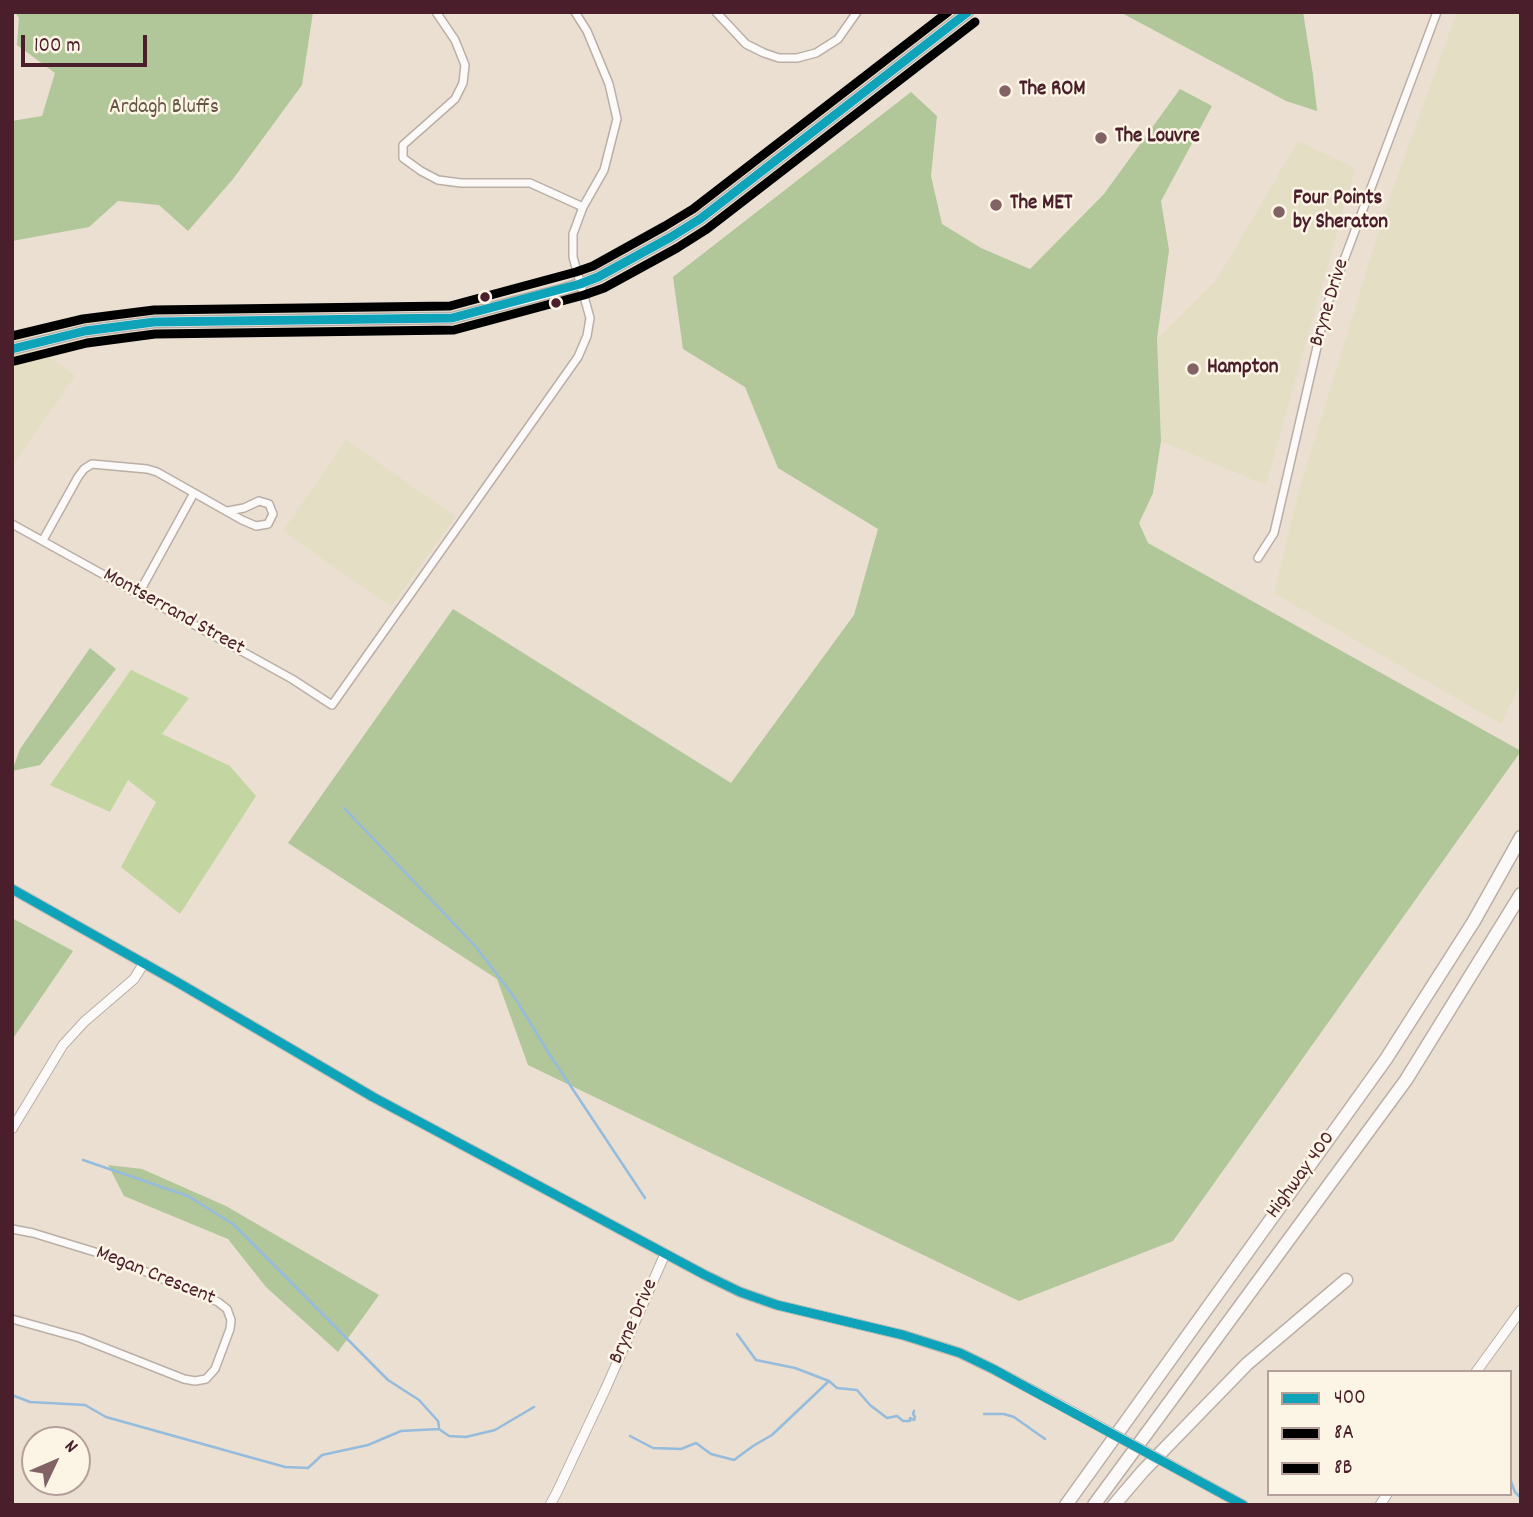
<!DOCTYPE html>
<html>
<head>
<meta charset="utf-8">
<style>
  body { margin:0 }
  #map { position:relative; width:1533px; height:1517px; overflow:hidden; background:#eadfd0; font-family:Dekko,sans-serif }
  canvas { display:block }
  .frame { position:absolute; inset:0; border:14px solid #4a1f2b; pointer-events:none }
  .legend { position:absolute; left:1267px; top:1370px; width:245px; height:126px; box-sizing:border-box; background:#fcf5e5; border:2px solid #b59f9b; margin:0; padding:9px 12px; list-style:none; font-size:21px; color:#4a1f2b }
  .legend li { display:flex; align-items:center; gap:14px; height:35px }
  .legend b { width:35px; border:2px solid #b59f9b }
  .north { position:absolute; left:21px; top:1426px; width:70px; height:70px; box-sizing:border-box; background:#fcf5e5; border:2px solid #b59f9b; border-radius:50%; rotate:46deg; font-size:19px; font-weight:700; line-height:28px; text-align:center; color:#4a1f2b }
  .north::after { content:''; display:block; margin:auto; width:24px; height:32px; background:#826265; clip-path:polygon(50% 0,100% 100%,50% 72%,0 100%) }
  .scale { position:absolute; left:21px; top:35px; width:126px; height:32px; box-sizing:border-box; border:4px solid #4a1f2b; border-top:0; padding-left:9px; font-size:21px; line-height:24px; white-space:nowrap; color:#4a1f2b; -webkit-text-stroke:5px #fcf5e5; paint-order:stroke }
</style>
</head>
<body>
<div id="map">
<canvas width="1533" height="1517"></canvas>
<div class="frame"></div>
<ul class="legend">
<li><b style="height:9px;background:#0fa3b9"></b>400</li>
<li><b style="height:9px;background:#000"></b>8A</li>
<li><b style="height:9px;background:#000"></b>8B</li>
</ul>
<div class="north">N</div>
<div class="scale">100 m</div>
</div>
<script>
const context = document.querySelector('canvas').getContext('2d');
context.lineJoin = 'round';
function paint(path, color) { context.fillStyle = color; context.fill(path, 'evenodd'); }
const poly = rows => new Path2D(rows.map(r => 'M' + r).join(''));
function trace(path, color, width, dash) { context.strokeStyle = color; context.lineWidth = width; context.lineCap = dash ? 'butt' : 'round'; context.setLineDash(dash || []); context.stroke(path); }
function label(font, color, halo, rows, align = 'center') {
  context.font = font + ' Dekko,sans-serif'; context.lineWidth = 5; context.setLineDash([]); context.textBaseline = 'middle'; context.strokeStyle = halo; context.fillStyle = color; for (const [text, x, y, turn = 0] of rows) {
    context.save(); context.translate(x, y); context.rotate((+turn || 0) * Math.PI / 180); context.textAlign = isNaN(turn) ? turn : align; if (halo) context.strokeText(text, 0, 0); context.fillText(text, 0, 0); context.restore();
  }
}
const built = poly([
  [1457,12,1521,12,1521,682,1501,724,1274,593,1300,487,1386,208],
  [1298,141,1355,168,1266,485,1161,441,1157,339,1218,278],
  [31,344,75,376,12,466,12,349],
  [346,440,455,516,391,607,283,531]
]);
const green = poly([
  [131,670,189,698,162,734,230,766,256,796,180,914,121,867,156,802,128,780,110,812,50,785]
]);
const forest = poly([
  [15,12,313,12,302,85,233,179,188,231,159,205,118,201,89,227,12,241,12,121,42,116,55,73,17,45,19,18],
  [1120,12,1303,12,1313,75,1317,111,1286,101],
  [1180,89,1212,106,1161,201,1169,250,1157,339,1161,441,1153,493,1139,523,1148,543,1521,751,1173,1241,1019,1301,528,1065,497,979,288,843,453,609,731,783,854,615,878,529,778,468,745,387,683,349,673,277,911,92,937,116,931,176,942,224,981,248,1030,269,1104,194],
  [90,648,116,669,40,765,12,771,20,749],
  [12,918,73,951,12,1040],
  [108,1165,142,1169,226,1206,379,1295,338,1352,266,1287,228,1239,124,1196]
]);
const stream = poly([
  [344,808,476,947,515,998,550,1055,645,1198],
  [83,1160,188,1196,233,1224,388,1380,419,1400,438,1421,439,1427],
  [737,1334,756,1360,795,1368,829,1381,837,1388,857,1390,870,1405,887,1418,897,1416,903,1421,910,1421,910,1418,914,1420,915,1417,913,1414,914,1411],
  [12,1395,30,1402,85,1405,106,1417,285,1467,308,1468,322,1455,368,1445,401,1431,439,1429,449,1436,466,1437,495,1430,534,1407],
  [984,1414,1004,1414,1014,1417,1045,1439],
  [630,1436,653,1448,681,1449,696,1443,711,1454,734,1460,753,1446,772,1435,829,1381],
  [1510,1479,1515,1492,1521,1498]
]);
const minor = poly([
  [436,12,455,40,465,65,463,83,455,99,403,145,403,158,421,171,438,180,461,183,530,183,583,207],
  [716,12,746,44,764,53,779,58,797,58,816,53,838,39,857,12],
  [12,524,292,679,332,705,578,357,587,336,590,318,573,257,573,234,583,207,604,170,617,119,609,84,587,31,575,12],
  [43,540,78,477,84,469,92,464,147,469,157,472,242,520,256,526,268,524,273,514,269,504,259,501,244,508,228,511],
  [1258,558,1274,533,1326,308,1437,12],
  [139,593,194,493],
  [12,1229,33,1233,108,1256,218,1302,227,1309,231,1320,230,1329,215,1369,206,1379,195,1381,184,1379,80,1338,12,1319]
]);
const tertiary = poly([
  [12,889,177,982,373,1097,705,1275,740,1292,777,1305,903,1335,960,1353,993,1369,1066,1408],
  [12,1129,63,1045,84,1022,134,979,144,963],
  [1476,1372,1521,1310],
  [1181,1471,1243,1505],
  [550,1505,557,1492,605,1390,665,1254],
  [1380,1505,1387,1494]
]);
const primary = poly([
  [12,349,85,331,154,322,452,318,561,290,580,284,598,277,671,237,700,219,968,12]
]);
const motorway = poly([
  [1066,1505,1386,1059,1474,921,1521,837],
  [1094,1505,1406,1080,1521,894],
  [1114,1505,1143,1471,1247,1364,1346,1280]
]);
const tertiaryBridge = poly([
  [1066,1408,1181,1471]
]);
const bus1 = poly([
  [12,349,85,331,154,322,452,318,580,284,598,277,671,237,700,219,968,12],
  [12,889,177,982,373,1097,705,1275,740,1292,777,1305,903,1335,960,1353,993,1369,1243,1505]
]);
const bus2 = poly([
  [15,361,87,343,155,334,454,330,584,295,604,288,677,248,707,229,975,22]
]);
const bus3 = poly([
  [12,336,83,319,154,310,450,306,576,272,593,266,665,226,693,209,948,12]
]);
const markers = [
  [1005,91,7,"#826265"],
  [1101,138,7,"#826265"],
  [996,205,7,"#826265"],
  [1279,212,7,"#826265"],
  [485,297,6,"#4a1f2b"],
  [556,303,6,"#4a1f2b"],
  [1193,369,7,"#826265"]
];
const poiNames = [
  ["The ROM",1019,91],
  ["The Louvre",1115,138],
  ["Four Points",1293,200],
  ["by Sheraton",1293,224],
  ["The MET",1010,205],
  ["Hampton",1207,369]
];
const parkNames = [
  ["Ardagh Bluffs",164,109]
];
const streetNames = [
  ["Bryne Drive",1331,303,-73],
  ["Montserrand Street",173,613,29],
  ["Highway 400",1302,1176,-54],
  ["Megan Crescent",155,1277,22],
  ["Bryne Drive",635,1322,-66]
];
paint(built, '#e4dec4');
paint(green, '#c3d6a2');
paint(forest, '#b1c699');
trace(stream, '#95bbdd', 2.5);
trace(minor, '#baafa7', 10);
trace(tertiary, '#baafa7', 11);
trace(primary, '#baafa7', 13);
trace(motorway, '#baafa7', 15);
trace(minor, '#fcfaf8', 7);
trace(tertiary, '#fcfaf8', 9);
trace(primary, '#fcfaf8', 10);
trace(motorway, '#fcfaf8', 12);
trace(tertiaryBridge, '#baafa7', 11, []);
trace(tertiaryBridge, '#fcfaf8', 9);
trace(bus1, '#0fa3b9', 9);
trace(bus2, '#000', 9);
trace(bus3, '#000', 9);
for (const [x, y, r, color] of markers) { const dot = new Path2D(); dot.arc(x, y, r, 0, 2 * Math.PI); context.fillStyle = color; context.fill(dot); trace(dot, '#fcf5e5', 2.5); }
label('bold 21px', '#4a1f2b', '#fcf5e5', poiNames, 'left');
label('21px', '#655443', '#fcf5e5', parkNames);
label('21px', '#4a1f2b', '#fcf5e5', streetNames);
</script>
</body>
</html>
